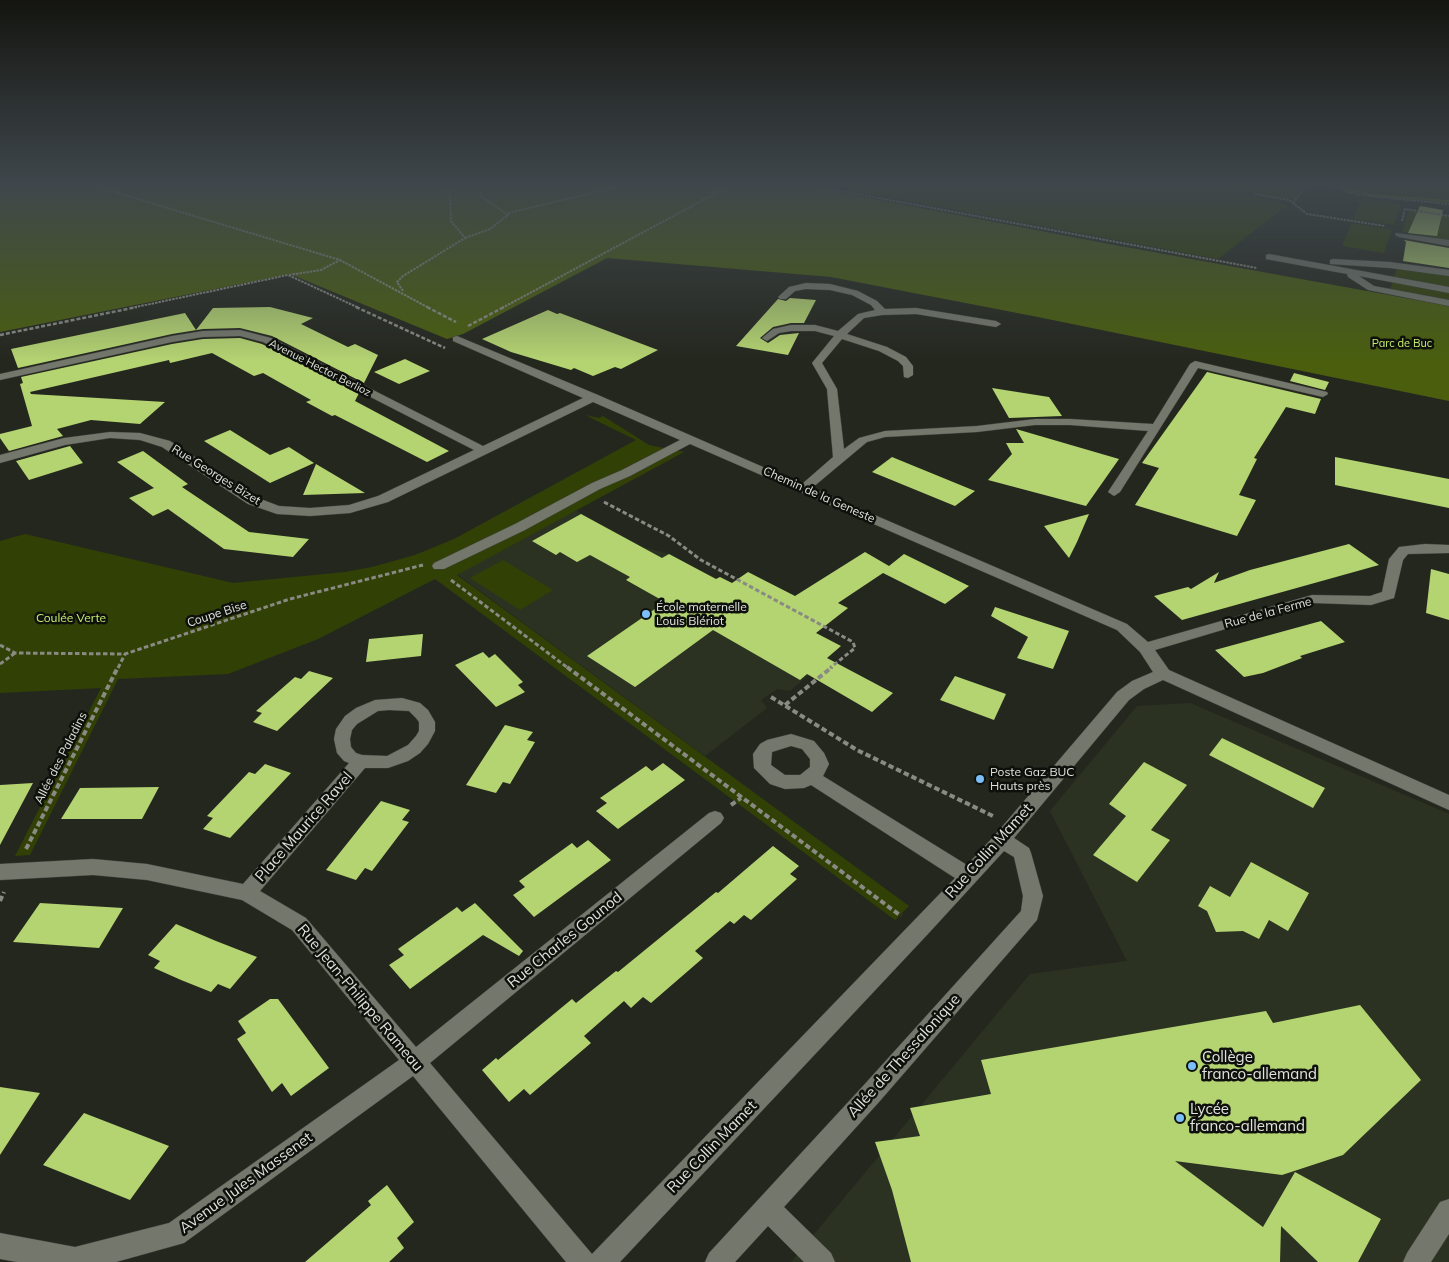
<!DOCTYPE html>
<html>
<head>
<meta charset="utf-8">
<style>
  body { margin:0 }
  canvas { display:block; background:#24271e }
</style>
</head>
<body>
<canvas width="1449" height="1262"></canvas>
<script>
const context = document.querySelector('canvas').getContext('2d');
context.lineJoin = 'round';
function paint(path, color) { context.fillStyle = color; context.fill(path, 'evenodd'); }
const poly = rows => new Path2D(rows.map(r => 'M' + r).join(''));
function trace(path, color, width, dash) { context.strokeStyle = color; context.lineWidth = width; context.lineCap = dash ? 'butt' : 'round'; context.setLineDash(dash || []); context.stroke(path); }
function label(font, color, halo, rows, align = 'center') {
  context.font = font + ' Mulish,sans-serif'; context.lineWidth = 5; context.setLineDash([]); context.textBaseline = 'middle'; context.strokeStyle = halo; context.fillStyle = color; for (const [text, x, y, turn = 0] of rows) {
    context.save(); context.translate(x, y); context.rotate((+turn || 0) * Math.PI / 180); context.textAlign = isNaN(turn) ? turn : align; if (halo) context.strokeText(text, 0, 0); context.fillText(text, 0, 0); context.restore();
  }
}
const built = poly([
  [575,510,643,547,669,554,716,579,720,577,725,579,723,582,841,646,790,691,777,689,761,700,767,708,705,756,457,574],
  [1190,703,1449,814,1449,1262,791,1262,1030,974,1127,961,1050,811,1137,706]
]);
const green = poly([
  [817,184,1206,184,1221,188,1224,184,1304,184,1294,200,1226,189,1287,205,1218,259],
  [1344,184,1449,184,1449,203,1368,195],
  [1362,198,1400,204,1394,225,1353,219],
  [1409,210,1449,217,1449,240,1402,232],
  [1352,223,1392,230,1384,253,1342,246],
  [1397,268,1449,275,1449,301,1390,290],
  [585,415,599,418,603,416,649,445,684,452,457,575,909,906,895,920,435,579,318,639,228,674,118,679,30,855,15,856,101,688,0,693,0,541,25,534,233,583,345,572,372,567,415,555,454,539,636,440],
  [503,560,553,590,520,610,470,578]
]);
const forest = poly([
  [0,184,796,184,1098,242,1449,306,1449,401,1038,317,831,277,607,258,463,334,447,339,290,274,0,332]
]);
const stream = poly([
  [1337,184,1342,184,1347,188,1373,194,1449,200,1449,202,1373,196,1345,190,1337,184]
]);
const building = poly([
  [1420,206,1443,210,1437,236,1408,233],
  [1404,240,1449,248,1449,268,1403,261,1406,242],
  [790,298,816,300,804,323,791,323,773,327,760,338,768,343,780,335,799,333,788,355,736,346,778,299,786,301],
  [270,307,313,318,301,324,348,347,355,344,378,355,364,383,272,336,240,328,203,329,172,334,18,368,11,349,185,313,196,330,213,308],
  [548,310,557,314,560,313,658,350,621,369,615,367,593,376,574,368,571,370,511,352,482,339],
  [240,338,262,344,359,393,355,401,449,451,427,462,335,415,332,416,306,402,311,400,263,373,254,376,212,353,170,363,169,360,30,392,31,394,165,402,140,424,91,420,57,429,63,436,9,451,0,438,0,434,32,426,20,384,23,383,21,377,172,344,203,339],
  [405,359,430,371,399,384,374,372],
  [1207,372,1321,399,1315,414,1286,407,1254,458,1257,459,1239,495,1256,500,1237,536,1135,505,1159,468,1142,463],
  [1294,373,1329,382,1325,390,1290,381],
  [992,388,1049,397,1062,416,1009,418],
  [1016,429,1119,459,1086,506,988,480,1012,454,1006,443,1024,443],
  [230,430,270,455,289,447,314,463,270,483,204,441],
  [70,446,83,463,29,480,16,461],
  [143,451,188,484,182,487,249,532,309,539,293,557,224,549,168,509,153,516,129,498,154,488,117,462],
  [892,457,975,491,955,506,872,472],
  [1335,457,1449,479,1449,508,1335,485],
  [316,464,365,493,303,495],
  [581,514,662,558,669,554,716,579,720,577,732,583,748,572,795,596,865,552,889,566,904,554,969,586,945,604,883,573,838,603,848,608,816,633,841,646,827,658,893,693,872,712,807,674,800,680,713,630,635,687,587,656,665,602,626,580,630,577,590,555,577,562,560,552,556,555,532,541],
  [1089,514,1077,542,1069,558,1044,526],
  [1349,544,1379,565,1182,620,1154,596,1188,587,1191,589,1219,572,1214,583,1250,570],
  [1431,569,1449,574,1449,620,1426,613],
  [995,607,1069,631,1053,669,1017,658,1028,637,991,616],
  [1321,621,1345,642,1300,656,1302,658,1263,673,1244,677,1215,650],
  [423,634,421,656,366,662,369,639],
  [483,652,489,658,495,654,523,682,518,685,525,692,496,707,455,665],
  [309,671,333,678,277,731,253,722,262,713,256,711,295,677,301,679],
  [955,676,1006,694,994,720,940,700],
  [505,725,533,732,527,740,535,742,510,784,503,782,496,793,466,785],
  [1222,738,1325,788,1313,808,1209,755],
  [1144,762,1187,785,1151,830,1170,840,1137,882,1093,855,1126,816,1109,804],
  [663,763,685,780,618,829,596,811,607,803,600,798,646,766,652,771],
  [265,764,291,773,230,838,203,829,213,818,207,816,249,772,255,774],
  [33,783,0,845,0,785],
  [159,787,142,819,61,819,80,788],
  [381,801,410,810,402,820,409,822,372,871,365,868,356,880,326,870],
  [588,840,611,860,534,917,513,895,525,887,519,881,572,843,577,848],
  [773,846,799,866,790,874,797,879,751,920,744,915,734,924,730,921,695,951,703,958,651,1003,643,997,631,1008,624,1001,584,1036,591,1043,530,1095,524,1089,509,1102,482,1070,496,1058,498,1060,572,999,576,1003,616,971,618,972,716,892,718,893],
  [1251,862,1309,893,1288,931,1269,920,1259,939,1243,931,1216,932,1207,911,1198,906,1210,886,1230,897],
  [40,903,123,908,99,948,13,942],
  [475,903,523,951,519,956,483,935,410,989,389,965,404,955,398,949,457,907,462,912],
  [176,924,216,941,257,957,230,989,218,984,211,992,181,980,154,968,160,961,148,955],
  [270,999,278,999,329,1068,291,1096,282,1083,272,1092,237,1039,246,1033,238,1021],
  [1360,1005,1421,1080,1343,1155,1282,1175,1175,1161,1263,1227,1295,1172,1381,1219,1358,1262,1318,1262,1281,1226,1280,1262,911,1262,892,1190,875,1142,920,1136,910,1108,991,1094,981,1060,1266,1011,1273,1023],
  [0,1087,40,1093,0,1155],
  [84,1113,169,1146,130,1200,43,1165],
  [387,1185,414,1222,397,1238,404,1248,389,1262,305,1262,371,1205,368,1201]
]);
const pathFar3 = poly([
  [88,184,340,260,429,308],
  [803,184,1257,268],
  [1332,184,1345,191,1360,195,1449,204],
  [711,194,719,184],
  [1255,194,1289,200,1307,214,1385,226],
  [1293,203,1307,184],
  [508,213,630,184],
  [1402,221,1405,209,1449,216],
  [465,238,490,229,508,215,481,196,480,184],
  [289,275,321,270,340,260],
  [403,291,397,282,403,276,465,238,451,221,450,196,445,184],
  [131,308,288,275,359,308],
  [502,308,733,184]
]);
const pathFar2 = poly([
  [356,307,445,348],
  [427,307,456,322],
  [468,326,504,307],
  [0,335,137,307]
]);
const pathFar1 = poly([
  [604,502,669,536,701,560,853,642,855,648,830,668],
  [451,580,568,668],
  [0,645,15,653,125,654,290,599,423,565],
  [0,664,15,653],
  [118,668,125,654]
]);
const path = poly([
  [567,667,901,916],
  [771,697,857,750,995,817],
  [785,705,832,667],
  [731,805,741,798],
  [26,849,118,667],
  [0,901,4,892]
]);
const minor = poly([
  [1396,233,1449,240,1449,246,1399,237,1395,235,1396,233],
  [1269,254,1449,287,1449,293,1359,276,1374,286,1449,300,1449,306,1368,290,1348,277,1347,274,1266,259,1266,255,1269,254],
  [1333,259,1390,262,1449,270,1449,276,1390,268,1330,264,1330,260,1333,259],
  [806,283,830,284,858,291,877,301,885,309,916,308,996,321,1001,324,996,327,916,314,882,315,864,318,847,334,887,347,906,357,913,366,913,375,908,378,904,377,903,366,898,361,879,351,842,339,822,363,837,389,844,449,859,438,885,431,977,426,1035,419,1070,419,1153,424,1190,364,1195,361,1327,392,1328,394,1323,397,1198,368,1120,492,1114,496,1108,492,1148,431,1070,425,1035,425,977,432,885,437,867,442,812,488,1127,624,1148,642,1312,595,1370,596,1382,592,1389,559,1399,547,1425,544,1449,545,1449,553,1408,554,1403,560,1394,598,1371,605,1313,603,1155,650,1169,670,1449,795,1449,810,1163,680,1144,689,1129,700,1014,838,1029,848,1031,853,1043,896,1037,920,879,1102,784,1207,831,1253,835,1262,804,1262,768,1226,735,1262,705,1262,709,1253,863,1086,1021,911,1023,896,1014,857,1004,851,927,935,620,1262,566,1262,413,1076,184,1243,116,1262,17,1262,0,1259,0,1233,75,1247,169,1223,399,1060,292,930,242,900,147,880,93,875,0,880,0,864,93,859,147,864,243,884,349,763,344,761,337,753,334,739,336,729,345,716,356,708,375,700,402,698,420,703,428,710,435,722,435,731,428,744,420,753,408,761,388,768,365,768,260,891,306,918,416,1047,709,813,715,811,721,813,724,818,721,823,430,1063,592,1254,955,878,811,785,804,788,785,789,770,784,754,768,753,754,760,744,767,740,791,734,814,741,824,753,829,764,823,776,967,865,995,835,1117,692,1132,681,1153,672,1140,652,1117,630,690,444,630,476,600,489,525,530,444,569,434,569,432,566,434,563,515,524,592,483,622,470,680,440,593,402,388,502,350,513,310,516,277,514,248,504,162,447,140,440,110,438,65,445,0,463,0,455,64,438,110,432,140,433,170,441,258,498,279,506,310,508,349,505,378,496,474,450,263,342,240,336,203,337,172,342,0,380,0,374,172,336,203,331,240,330,271,338,483,446,583,398,453,341,453,337,457,336,598,395,802,484,833,457,827,389,812,363,834,336,815,331,791,331,779,333,767,341,762,338,773,329,791,325,815,325,838,331,858,314,875,310,871,305,852,295,830,290,806,289,795,291,786,299,780,299,778,297,789,287,806,283],
  [389,710,409,711,416,718,419,722,419,731,416,736,408,745,387,756,362,755,356,753,351,747,350,739,352,730,357,724,378,711,389,710],
  [791,746,802,749,810,759,810,767,800,775,785,775,771,765,772,752,791,746],
  [1449,1199,1449,1234,1431,1262,1403,1262,1407,1253,1440,1202,1449,1199]
]);
const markers = [
  [646,614,5,"#7bbef8"],
  [980,779,5,"#7bbef8"],
  [1192,1066,5,"#7bbef8"],
  [1180,1118,5,"#7bbef8"]
];
const farParknames = [
  ["Parc de Buc",1402,344]
];
const farStreetnames = [
  ["Avenue Hector Berlioz",320,368,27]
];
const streetNames = [
  ["Rue Georges Bizet",216,475,32],
  ["Chemin de la Geneste",819,495,24],
  ["Rue de la Ferme",1268,613,-15],
  ["Coupe Bise",217,614,-18],
  ["Allée des Paladins",61,758,-63]
];
const poiNames = [
  ["École maternelle",656,607],
  ["Louis Blériot",656,621],
  ["Poste Gaz BUC",990,772],
  ["Hauts près",990,786]
];
const parkNames = [
  ["Coulée Verte",71,618]
];
const nearStreetnames = [
  ["Place Maurice Ravel",304,827,-49],
  ["Rue Collin Mamet",989,851,-48],
  ["Rue Charles Gounod",565,940,-39],
  ["Rue Jean-Philippe Rameau",360,998,50],
  ["Allée de Thessalonique",904,1056,-48],
  ["Rue Collin Mamet",712,1147,-46],
  ["Avenue Jules Massenet",246,1183,-36]
];
const nearPoinames = [
  ["Collège",1202,1057],
  ["franco-allemand",1202,1074],
  ["Lycée",1190,1109],
  ["franco-allemand",1190,1126]
];
paint(built, '#2c3222');
paint(green, '#314005');
paint(forest, '#4a5e0e');
paint(stream, '#617c0e');
paint(building, '#b4d371');
trace(minor, '#40423b', 1);
trace(pathFar3, '#888a83', 2, [2.5, 1]);
trace(pathFar2, '#888a83', 2.5, [4, 2]);
trace(pathFar1, '#888a83', 3, [4.5, 2.5]);
trace(path, '#888a83', 4, [5.5, 3]);
paint(minor, '#73776c');
const sky = context.createLinearGradient(0, 0, 0, 361);
sky.addColorStop(0, '#141510');
sky.addColorStop(0.51, '#3f474c');
sky.addColorStop(1, '#3f474c00');
context.fillStyle = sky;
context.fillRect(0, 0, 1449, 361);
for (const [x, y, r, color] of markers) { const dot = new Path2D(); dot.arc(x, y, r, 0, 2 * Math.PI); context.fillStyle = color; context.fill(dot); trace(dot, '#0e100b', 2); }
label('11px', '#c9ef71', '#0e100b', farParknames);
label('11px', '#e0e2dc', '#0e100b', farStreetnames);
label('12px', '#e0e2dc', '#0e100b', streetNames);
label('12px', '#e0e2dc', '#0e100b', poiNames, 'left');
label('12px', '#c9ef71', '#0e100b', parkNames);
label('15px', '#e0e2dc', '#0e100b', nearStreetnames);
label('15px', '#e0e2dc', '#0e100b', nearPoinames, 'left');
</script>
</body>
</html>
